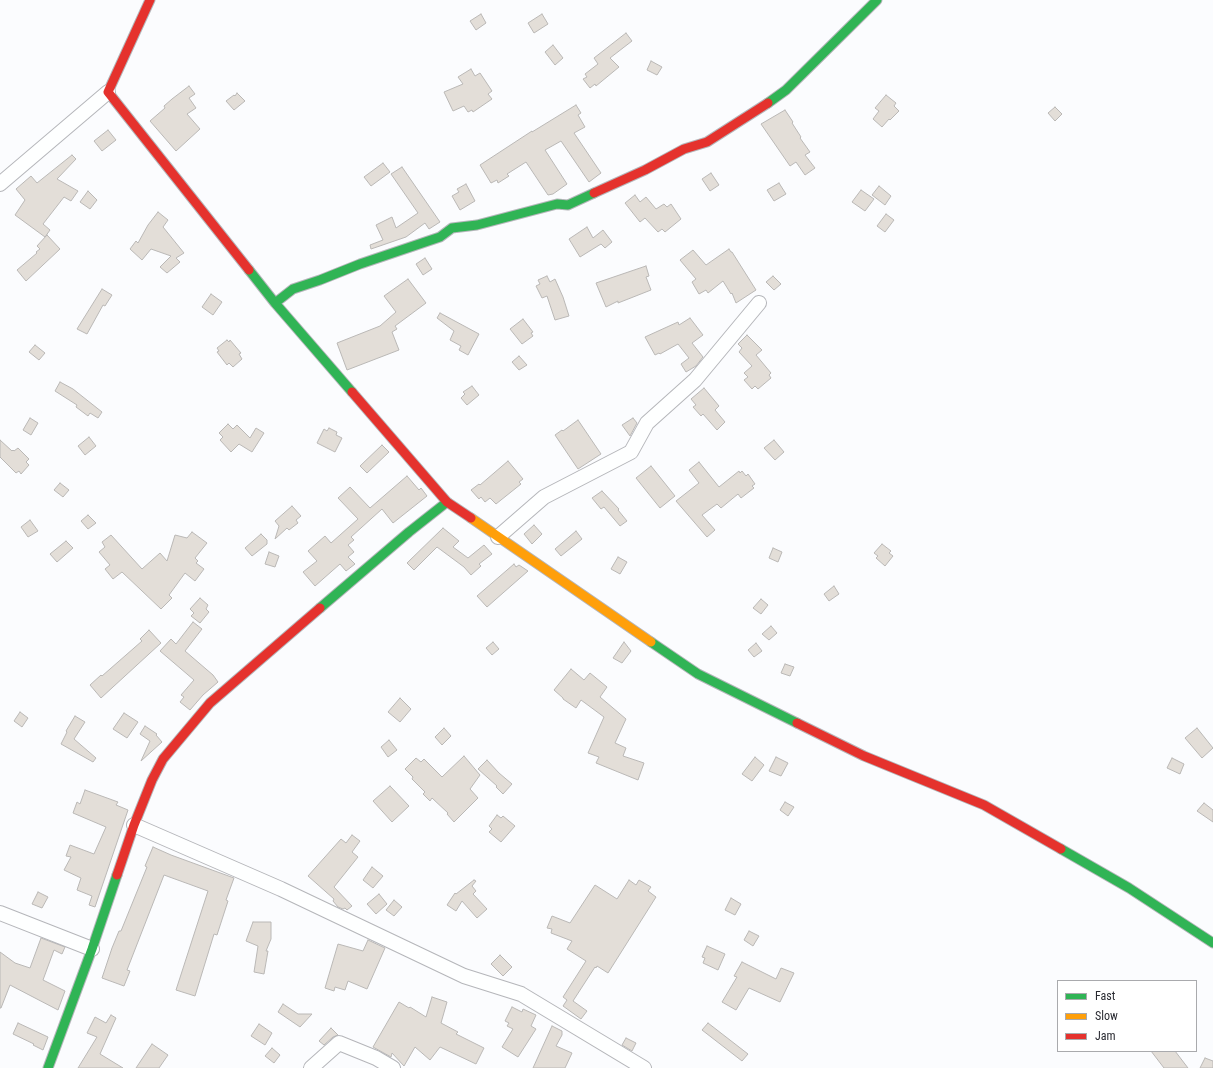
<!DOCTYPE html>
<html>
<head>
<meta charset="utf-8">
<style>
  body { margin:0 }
  #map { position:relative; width:1213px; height:1068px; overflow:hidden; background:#fbfcfe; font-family:"Roboto Condensed",sans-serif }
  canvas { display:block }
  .legend { position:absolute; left:1057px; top:980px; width:140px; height:72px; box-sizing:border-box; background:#fff; border:1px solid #a9aaad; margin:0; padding:5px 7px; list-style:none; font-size:12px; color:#292a31 }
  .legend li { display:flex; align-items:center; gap:8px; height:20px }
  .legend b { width:20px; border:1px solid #a9aaad }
</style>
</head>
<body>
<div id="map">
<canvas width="1213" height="1068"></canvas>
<ul class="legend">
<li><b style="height:5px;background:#30b455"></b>Fast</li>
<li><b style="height:5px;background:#ff9f0a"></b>Slow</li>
<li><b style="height:5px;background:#e5322d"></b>Jam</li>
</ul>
</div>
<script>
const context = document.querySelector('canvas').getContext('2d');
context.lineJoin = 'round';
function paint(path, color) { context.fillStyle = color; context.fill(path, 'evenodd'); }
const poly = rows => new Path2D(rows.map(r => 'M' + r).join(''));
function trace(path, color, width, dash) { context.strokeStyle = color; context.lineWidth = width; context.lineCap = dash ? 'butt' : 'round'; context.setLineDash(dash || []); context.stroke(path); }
const building = poly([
  [481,14,486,23,476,30,470,21,481,14],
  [542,14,548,24,534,33,528,23,542,14],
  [626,33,632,41,610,58,619,67,596,86,595,84,590,88,583,79,587,77,585,74,598,64,594,58,626,33],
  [553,45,563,58,555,65,545,52,553,45],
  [651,61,662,67,657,75,647,70,651,61],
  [471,69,475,76,480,73,492,91,488,94,492,99,473,112,472,110,468,112,464,106,453,111,444,92,463,84,458,77,471,69],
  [189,86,195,94,189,98,196,108,187,114,200,129,176,151,150,121,165,108,164,106,172,99,189,86],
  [237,93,245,101,234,110,226,101,234,95,235,96,237,93],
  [886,95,896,103,894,106,899,111,890,120,889,119,882,127,873,119,879,111,875,108,886,95],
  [576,105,581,113,578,115,585,127,574,133,601,173,589,182,561,141,545,150,567,184,553,194,548,195,526,162,507,174,509,176,498,183,497,180,491,183,480,165,532,131,532,132,576,105],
  [1055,107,1062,114,1055,121,1048,113,1055,107],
  [785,110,793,122,792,123,801,137,800,138,810,152,805,155,815,168,805,175,796,162,790,166,761,124,785,110],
  [108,130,116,140,102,151,94,141,108,130],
  [72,155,76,159,57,179,78,191,71,201,64,197,43,224,50,230,45,237,15,215,25,200,16,189,31,176,37,183,72,155],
  [383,163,390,172,371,186,364,177,383,163],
  [402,167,440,222,429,229,425,223,406,237,371,249,370,245,383,240,376,225,392,217,396,228,418,213,391,174,402,167],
  [711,173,719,185,710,191,702,179,711,173],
  [779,183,786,194,774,201,767,190,779,183],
  [466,184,475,201,460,210,452,196,459,192,457,189,466,184],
  [879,186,891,196,885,205,872,195,879,186],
  [861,190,874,199,865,211,852,202,861,190],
  [88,191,97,200,90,209,80,202,88,191],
  [635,195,640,202,646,197,656,209,664,204,667,207,671,204,681,219,665,232,662,229,658,232,645,218,640,222,625,203,635,195],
  [158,212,168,220,163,227,184,253,176,258,180,262,167,273,160,267,171,256,151,249,142,260,130,249,136,241,138,243,148,225,158,212],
  [886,214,894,220,885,232,877,226,886,214],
  [587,227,593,238,603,230,612,242,605,248,601,244,580,257,569,239,587,227],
  [47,235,60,249,26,281,17,270,37,253,36,252,40,249,37,246,47,235],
  [729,249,731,252,732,252,756,290,736,303,732,293,731,294,723,281,708,293,706,290,699,294,692,282,696,279,680,260,693,250,706,265,729,249],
  [425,258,432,269,423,275,416,264,425,258],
  [646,266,649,276,646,277,651,290,618,303,618,301,606,307,596,283,646,266],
  [547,276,550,282,555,279,563,297,569,316,555,320,547,296,542,298,536,286,540,284,538,280,547,276],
  [773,276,781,284,774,290,766,282,773,276],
  [408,279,426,303,395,326,397,329,392,332,399,350,347,370,337,343,380,326,396,312,384,296,408,279],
  [102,289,112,295,105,306,103,305,87,334,77,329,102,289],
  [211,294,222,302,213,315,202,307,211,294],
  [440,313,479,334,468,355,459,350,461,346,450,340,454,331,437,318,440,313],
  [690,318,703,335,692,343,703,357,696,366,686,372,681,364,689,358,678,344,660,354,659,353,655,355,645,337,678,322,679,325,690,318],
  [523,319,533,332,531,333,533,336,522,344,510,329,523,319],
  [747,335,762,350,756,355,771,373,769,375,771,378,758,389,755,386,752,389,744,380,748,377,744,373,752,366,739,352,742,348,738,344,747,335],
  [227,340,229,342,230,340,241,353,239,354,242,359,233,367,229,363,227,365,217,352,219,351,217,348,227,340],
  [35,345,45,353,39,360,29,352,35,345],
  [519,356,527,365,519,370,512,362,519,356],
  [60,382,73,389,102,412,98,418,90,413,88,416,76,407,77,405,55,391,60,382],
  [472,386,479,395,467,405,461,398,465,394,463,392,472,386],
  [704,388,719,406,715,410,725,422,717,430,703,414,701,416,693,407,696,405,691,399,704,388],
  [30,418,38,423,31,435,23,430,30,418],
  [633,418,637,423,630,436,622,425,633,418],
  [578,420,601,454,578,469,555,435,562,430,563,431,578,420],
  [228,424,233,429,237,425,250,438,256,428,264,433,252,452,239,444,231,452,220,440,223,437,219,433,228,424],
  [329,428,337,432,336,435,342,438,335,452,317,443,324,429,327,431,329,428],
  [89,437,96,446,85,455,78,446,89,437],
  [0,440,12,451,13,450,14,451,18,448,29,459,26,462,29,465,21,474,19,471,16,473,0,457,0,440],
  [774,440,784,452,775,460,764,448,774,440],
  [382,445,389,452,367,473,360,466,382,445],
  [508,461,523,479,519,482,521,484,496,504,490,498,485,502,481,497,479,499,471,490,479,484,480,485,508,461],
  [699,462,719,487,739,471,740,473,742,471,746,476,748,474,755,484,752,486,754,488,741,498,738,494,721,508,717,504,702,515,715,530,707,537,676,501,699,483,689,470,699,462],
  [651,466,675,496,660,508,636,478,651,466],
  [407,476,419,490,421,488,427,496,393,523,382,509,351,537,354,540,348,545,354,552,348,557,355,564,346,571,340,564,315,586,303,572,317,561,308,551,325,536,331,543,358,519,338,498,350,487,370,508,407,476],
  [60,483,69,490,63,497,54,490,60,483],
  [602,491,619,509,618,510,627,521,620,526,604,507,601,509,592,498,602,491],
  [292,506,301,516,296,520,298,523,289,530,287,528,275,539,279,526,275,521,292,506],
  [88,515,96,523,88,529,81,521,88,515],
  [30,520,38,531,28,537,21,527,30,520],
  [534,525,542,534,532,544,524,534,534,525],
  [443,528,459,541,453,547,468,558,484,545,492,554,479,564,481,566,471,575,464,567,437,547,414,570,407,563,443,528],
  [576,531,582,539,561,556,555,549,576,531],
  [192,532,207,543,195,558,198,561,196,563,204,569,195,581,185,573,169,595,172,598,161,609,122,572,113,579,105,569,110,565,99,552,105,547,102,542,111,535,142,569,160,553,167,561,175,535,187,538,192,532],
  [261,534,267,540,267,544,252,556,245,548,261,534],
  [66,541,73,548,57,562,50,554,66,541],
  [882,544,891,551,889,553,893,556,885,566,876,558,878,556,874,553,882,544],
  [773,548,782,552,778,562,769,558,773,548],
  [269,552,279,556,275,567,265,564,269,552],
  [618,557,627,562,620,574,611,569,618,557],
  [514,564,516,567,519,565,528,571,487,607,477,596,514,564],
  [834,586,839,594,829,601,824,594,834,586],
  [200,598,208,605,206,609,209,612,200,623,191,616,194,613,190,609,200,598],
  [761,599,768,605,761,614,753,608,761,599],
  [193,622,202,629,185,651,213,675,218,682,203,695,190,710,180,702,184,697,181,695,194,680,160,651,171,639,176,644,193,622],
  [771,626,777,633,769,640,762,634,771,626],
  [149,630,161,643,101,698,90,685,101,675,102,676,142,641,140,639,149,630],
  [493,642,499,649,492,655,486,648,493,642],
  [624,642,631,651,622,663,613,658,624,642],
  [756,643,762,651,754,657,748,650,756,643],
  [785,664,794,667,790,676,781,673,785,664],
  [571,669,584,680,590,673,607,687,600,697,626,719,615,743,626,748,623,756,644,763,638,780,596,763,599,757,588,753,604,717,581,700,576,708,563,699,563,698,554,690,571,669],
  [400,698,411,709,400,722,388,712,400,698],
  [20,712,28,718,22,727,14,721,20,712],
  [124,713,138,722,127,738,113,729,124,713],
  [75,716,85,722,74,739,96,758,93,762,61,744,67,732,66,731,75,716],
  [145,726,157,734,156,735,162,742,141,761,150,741,140,734,145,726],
  [444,728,451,736,442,745,435,737,444,728],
  [1197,728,1213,748,1202,758,1185,738,1197,728],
  [389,740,397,750,388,757,381,747,389,740],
  [464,756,480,775,470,789,478,798,454,822,447,814,448,813,432,798,430,801,423,794,425,792,412,779,413,777,405,769,416,758,421,762,424,759,442,777,464,756],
  [755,757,764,765,752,781,742,774,755,757],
  [776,757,788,763,781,776,769,771,776,757],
  [1172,758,1184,764,1180,774,1167,768,1172,758],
  [487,760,499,773,512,784,503,794,496,787,497,786,478,769,487,760],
  [390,786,409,806,392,822,373,801,390,786],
  [85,790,118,802,116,805,128,810,95,907,89,905,92,896,77,890,81,878,64,870,71,857,66,856,70,845,94,854,106,827,73,813,77,802,80,804,85,790],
  [785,802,794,807,788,816,780,810,785,802],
  [1204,803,1213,810,1213,822,1197,811,1204,803],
  [497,815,501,818,503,816,515,826,501,842,489,832,492,829,489,826,497,815],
  [352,835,360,841,352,852,358,857,334,887,352,906,347,910,345,908,343,909,338,907,333,901,334,899,308,876,341,839,346,843,352,835],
  [153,847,171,855,234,878,226,900,228,901,217,935,214,934,195,996,176,990,208,891,164,875,127,970,130,971,124,986,102,978,112,948,119,931,121,931,147,867,145,866,153,847],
  [372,867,383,876,373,888,363,880,372,867],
  [474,880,476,881,472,886,476,891,473,894,487,909,477,918,462,901,456,911,447,905,455,893,456,894,474,880],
  [629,880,636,885,639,880,651,887,648,891,656,897,608,973,597,966,596,968,595,967,573,1001,587,1011,581,1019,563,1006,567,1000,563,997,586,961,567,949,572,941,551,933,552,929,547,928,552,916,570,923,595,885,617,899,629,880],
  [38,892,48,897,42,908,32,904,38,892],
  [379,894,387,904,376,914,367,904,379,894],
  [731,898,741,904,735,915,725,910,731,898],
  [394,900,402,907,394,916,386,910,394,900],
  [253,922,271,922,271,939,266,951,268,951,264,974,254,972,258,946,246,941,253,922],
  [749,931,759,936,753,946,744,940,749,931],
  [41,938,65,947,62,954,54,950,43,980,65,991,58,1010,10,985,1,1008,0,1008,0,952,15,963,30,968,41,938],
  [368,940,385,948,367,989,348,981,345,990,335,987,334,991,325,988,338,944,363,951,368,940],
  [707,946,725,954,718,970,703,963,705,958,702,957,707,946],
  [500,955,512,967,503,976,491,964,500,955],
  [742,962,776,979,781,968,794,973,780,1002,749,988,736,1010,722,1002,737,977,734,976,742,962],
  [432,997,447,1002,441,1023,458,1032,456,1034,484,1048,476,1064,440,1047,430,1060,415,1047,404,1066,392,1053,391,1057,373,1047,399,1002,409,1008,410,1007,426,1017,432,997],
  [283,1004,298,1014,312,1014,300,1027,278,1012,283,1004],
  [512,1007,522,1012,523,1009,536,1015,531,1026,536,1029,518,1057,502,1047,513,1029,507,1026,509,1023,505,1021,512,1007],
  [111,1015,116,1018,100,1054,123,1068,78,1068,97,1037,87,1033,95,1017,106,1023,111,1015],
  [18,1023,48,1037,43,1050,33,1045,34,1044,13,1034,18,1023],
  [708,1023,748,1054,742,1061,702,1030,708,1023],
  [259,1024,272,1033,265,1045,251,1036,259,1024],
  [552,1026,562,1031,562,1035,556,1046,572,1053,565,1068,533,1068,552,1026],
  [331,1028,338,1035,333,1037,324,1045,319,1041,331,1028],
  [626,1038,636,1043,632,1051,622,1045,626,1038],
  [152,1044,168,1055,159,1068,136,1068,152,1044],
  [272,1048,280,1055,274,1063,265,1056,272,1048],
  [1151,1051,1175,1051,1188,1068,1164,1068,1151,1051],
  [1205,1058,1213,1061,1213,1068,1200,1068,1205,1058]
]);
const street = poly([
  [0,184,108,92],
  [498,537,544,497,631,452,647,423,695,380,759,303],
  [134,825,281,889,464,976,521,994,644,1068],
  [0,913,92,949],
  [311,1068,339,1043,376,1058,393,1068]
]);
const fast = poly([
  [768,103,786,90,877,0],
  [249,270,275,303,352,392],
  [275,303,293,289,320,280,360,264,440,237,452,228,477,225,557,204,568,205,594,193],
  [320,608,409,532,447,502],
  [651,642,698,674,797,723],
  [1061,849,1129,888,1213,943],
  [48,1068,92,949,117,875]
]);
const slow = poly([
  [471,518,651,642]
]);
const jam = poly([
  [150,0,108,92,249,270],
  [594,193,645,170,684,149,707,142,768,103],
  [352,392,447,502,471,518],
  [797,723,864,756,984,805,1061,849],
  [117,875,134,825,152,780,163,759,210,703,320,608]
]);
paint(building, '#e3ded8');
trace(building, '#bab8b6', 1);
trace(street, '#b5b6ba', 16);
trace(fast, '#b5b6ba', 11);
trace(slow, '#b5b6ba', 11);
trace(jam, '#b5b6ba', 11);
trace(street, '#feffff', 14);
trace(fast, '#30b455', 9);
trace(slow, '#ff9f0a', 9);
trace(jam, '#e5322d', 9);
</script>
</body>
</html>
